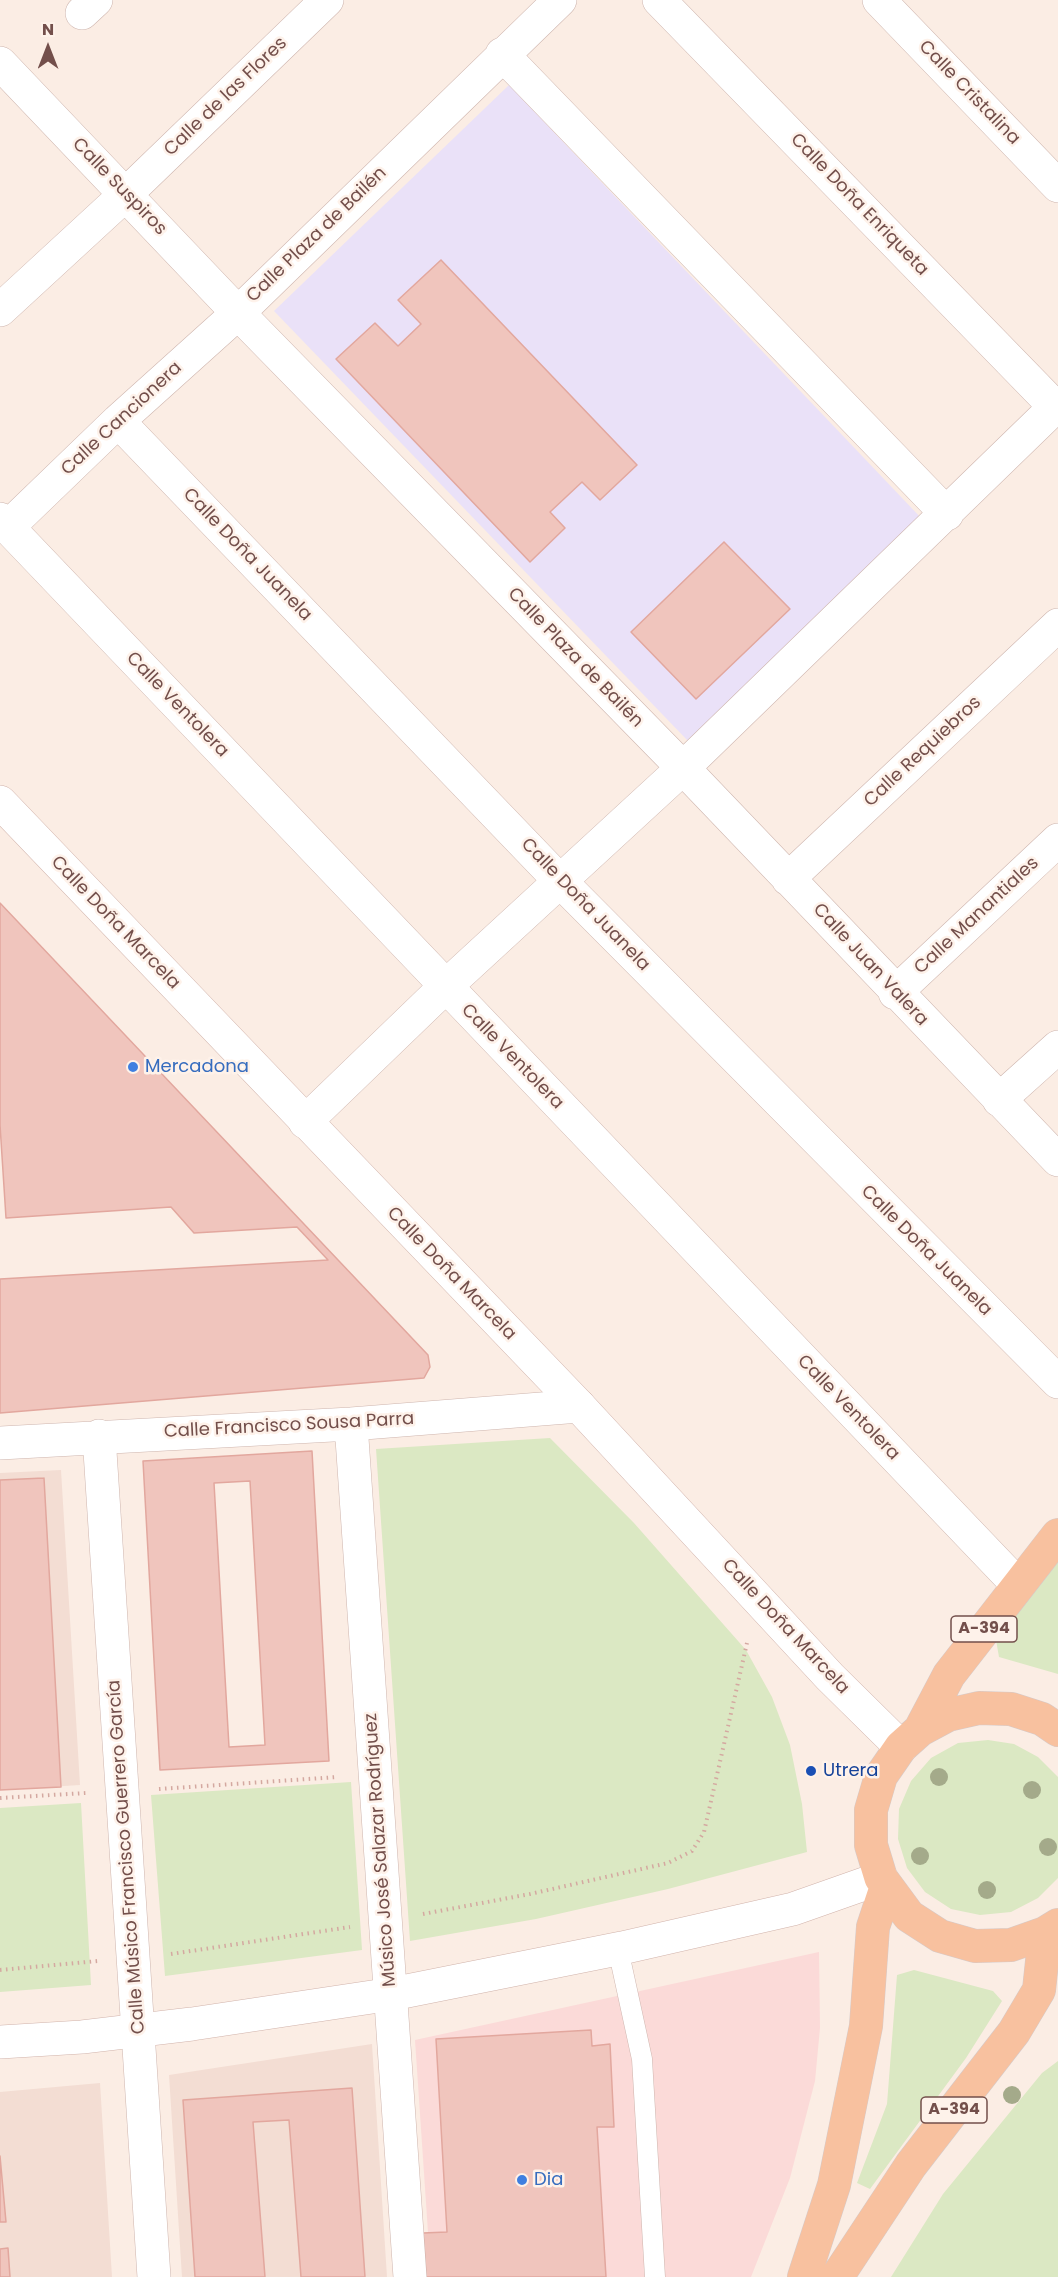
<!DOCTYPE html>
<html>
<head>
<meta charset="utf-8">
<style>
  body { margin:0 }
  #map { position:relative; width:1058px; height:2277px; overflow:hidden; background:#fbede4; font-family:Poppins,sans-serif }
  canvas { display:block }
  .north { position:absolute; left:18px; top:18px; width:60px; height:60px; -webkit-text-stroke:4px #fef2ea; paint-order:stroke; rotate:0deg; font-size:16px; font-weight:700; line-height:24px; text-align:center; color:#734f4b }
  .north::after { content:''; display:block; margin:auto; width:21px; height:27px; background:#734f4b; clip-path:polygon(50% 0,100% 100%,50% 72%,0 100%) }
</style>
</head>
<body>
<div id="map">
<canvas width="1058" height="2277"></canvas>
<div class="north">N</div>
</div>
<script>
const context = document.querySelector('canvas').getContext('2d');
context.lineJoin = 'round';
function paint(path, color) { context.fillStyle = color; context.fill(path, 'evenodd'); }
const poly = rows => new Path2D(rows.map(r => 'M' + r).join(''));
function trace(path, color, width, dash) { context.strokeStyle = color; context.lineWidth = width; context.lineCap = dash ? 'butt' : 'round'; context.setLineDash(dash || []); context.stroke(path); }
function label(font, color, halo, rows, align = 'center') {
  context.font = font + ' Poppins,sans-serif'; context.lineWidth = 5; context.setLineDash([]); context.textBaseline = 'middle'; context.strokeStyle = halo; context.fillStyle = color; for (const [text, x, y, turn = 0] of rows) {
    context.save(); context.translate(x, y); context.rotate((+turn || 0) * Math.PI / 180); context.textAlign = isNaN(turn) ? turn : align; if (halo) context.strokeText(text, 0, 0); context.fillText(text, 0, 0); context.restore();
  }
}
const residential = poly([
  [61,1470,80,1785,0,1790,0,1473],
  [372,2044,387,2277,182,2277,169,2075],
  [100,2083,112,2277,0,2277,0,2092]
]);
const commercial = poly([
  [819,1952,820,2028,815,2081,790,2178,751,2277,431,2277,415,2040]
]);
const education = poly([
  [509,85,923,520,689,742,274,311]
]);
const green = poly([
  [550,1438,634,1523,746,1650,772,1697,790,1745,802,1804,807,1852,668,1889,536,1919,410,1941,376,1449],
  [1058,1562,1058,1674,999,1657,996,1640],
  [988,1740,1014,1744,1038,1757,1058,1777,1058,1878,1038,1898,1011,1912,980,1915,951,1909,925,1892,907,1868,898,1839,899,1809,911,1781,931,1758,958,1743],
  [351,1782,362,1950,165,1976,151,1795],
  [81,1803,91,1985,0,1992,0,1808],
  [914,1970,993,1991,1002,2001,966,2058,870,2189,857,2183,887,2104,897,1975],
  [1058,2061,1058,2277,891,2277,943,2194,1042,2073]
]);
const building = poly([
  [441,260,637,465,600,500,582,482,550,512,565,528,530,562,336,359,375,323,398,346,421,324,398,300,441,260],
  [724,542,790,609,696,699,631,632,724,542],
  [0,903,428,1355,430,1367,424,1378,0,1413,0,1279,328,1260,297,1227,194,1233,171,1207,6,1218,0,1125,0,903],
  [312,1451,329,1761,160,1770,143,1461,312,1451],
  [250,1481,265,1745,229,1747,214,1483,250,1481],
  [44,1478,61,1787,0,1790,0,1480,44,1478],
  [591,2030,592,2046,610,2044,614,2127,597,2127,606,2277,426,2277,423,2233,447,2232,436,2039,591,2030],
  [352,2088,365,2277,301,2277,289,2120,253,2122,265,2277,195,2277,183,2100,352,2088],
  [0,2156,6,2222,0,2222,0,2156],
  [8,2248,10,2277,0,2277,0,2249,8,2248]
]);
const path = poly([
  [159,1789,338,1777],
  [0,1798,86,1793],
  [423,1914,530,1894,668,1863,692,1851,704,1832,747,1643],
  [171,1954,350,1927],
  [0,1970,98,1961]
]);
const lane = poly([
  [618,1949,642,2059,655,2277]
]);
const street = poly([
  [659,0,1058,410],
  [879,0,1058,186],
  [82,13,96,0],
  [502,54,947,514],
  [0,63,238,313,683,768,1058,1160],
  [0,310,126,194,327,0],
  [118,421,559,880,1058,1382],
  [0,519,1018,1585],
  [8,527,118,421,238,313,560,0],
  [788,879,1058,625],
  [895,993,1058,840],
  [999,1100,1058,1047],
  [305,1122,445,987,683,768,1055,407],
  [351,1424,410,2277],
  [99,1436,154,2277],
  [0,1443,351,1424,579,1406]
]);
const secondary = poly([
  [0,802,579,1406,830,1677,901,1747],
  [0,2042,82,2037,192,2024,392,1994,622,1948,793,1909,881,1878]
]);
const primary = poly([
  [920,1730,949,1675,1058,1535],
  [1058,1730,1042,1719,1011,1709,979,1708,948,1715,920,1730,901,1747,881,1776,871,1810,871,1845,881,1878,909,1916,940,1936,975,1946,1011,1945,1045,1933,1058,1925],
  [804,2277,834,2185,866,2026,873,1927,886,1888],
  [837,2277,911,2165,1014,2032,1039,1990,1045,1933]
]);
const trees = [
  [939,1777],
  [1032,1790],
  [1048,1847],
  [920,1856],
  [987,1890],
  [1012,2095]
];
const markers = [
  [133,1067,6,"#3f7fe0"],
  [811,1771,6,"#1a4fb4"],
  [522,2180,6,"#3f7fe0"]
];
const shields = [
  [984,1629,66],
  [954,2110,66]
];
const shieldNames = [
  ["A-394",984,1629],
  ["A-394",954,2110]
];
const streetNames = [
  ["Calle Cristalina",969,93,46],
  ["Calle de las Flores",226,97,-44],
  ["Calle Suspiros",119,187,46],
  ["Calle Doña Enriqueta",859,205,46],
  ["Calle Plaza de Bailén",317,235,-44],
  ["Calle Cancionera",122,419,-43],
  ["Calle Doña Juanela",247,555,46],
  ["Calle Plaza de Bailén",575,658,46],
  ["Calle Ventolera",177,705,46],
  ["Calle Requiebros",923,752,-43],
  ["Calle Doña Juanela",585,905,46],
  ["Calle Manantiales",977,916,-43],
  ["Calle Doña Marcela",115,923,46],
  ["Calle Juan Valera",870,965,47],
  ["Calle Ventolera",512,1057,46],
  ["Calle Doña Juanela",926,1251,45],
  ["Calle Doña Marcela",451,1274,46],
  ["Calle Ventolera",848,1408,46],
  ["Calle Francisco Sousa Parra",289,1426,-3],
  ["Calle Doña Marcela",785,1627,47],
  ["Músico José Salazar Rodríguez",381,1850,-94],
  ["Calle Músico Francisco Guerrero García",127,1857,-94]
];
const shopNames = [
  ["Mercadona",145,1067],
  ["Dia",534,2180]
];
const transitNames = [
  ["Utrera",823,1771]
];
paint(residential, '#f3ddd3');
paint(commercial, '#fbdad8');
paint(education, '#eae1f8');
paint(green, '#dbe8c3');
paint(building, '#f0c5bd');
trace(building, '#e2a79e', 1.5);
trace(lane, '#ceb5ae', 21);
trace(street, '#ceb5ae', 34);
trace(secondary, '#d1b3ab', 34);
trace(primary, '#d5cac9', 34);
trace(path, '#d4a8a0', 4, [1.5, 4.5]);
trace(lane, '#fff', 20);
trace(street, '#fff', 33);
trace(secondary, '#fff', 33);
trace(primary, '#f8c19f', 33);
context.fillStyle = '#a4aa8a';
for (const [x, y] of trees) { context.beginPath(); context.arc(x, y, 9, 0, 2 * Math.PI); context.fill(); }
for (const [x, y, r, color] of markers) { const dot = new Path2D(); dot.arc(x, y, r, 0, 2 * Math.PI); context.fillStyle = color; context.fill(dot); trace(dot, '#fef2ea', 2); }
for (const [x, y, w] of shields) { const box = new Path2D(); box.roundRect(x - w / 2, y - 13, w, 26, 4.5); context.fillStyle = '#fef2ea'; context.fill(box); trace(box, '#734f4b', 1.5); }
label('bold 16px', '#734f4b', null, shieldNames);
label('18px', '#734f4b', '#fef2ea', streetNames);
label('18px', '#366cbe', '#fef2ea', shopNames, 'left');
label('18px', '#164399', '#fef2ea', transitNames, 'left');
</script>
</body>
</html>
